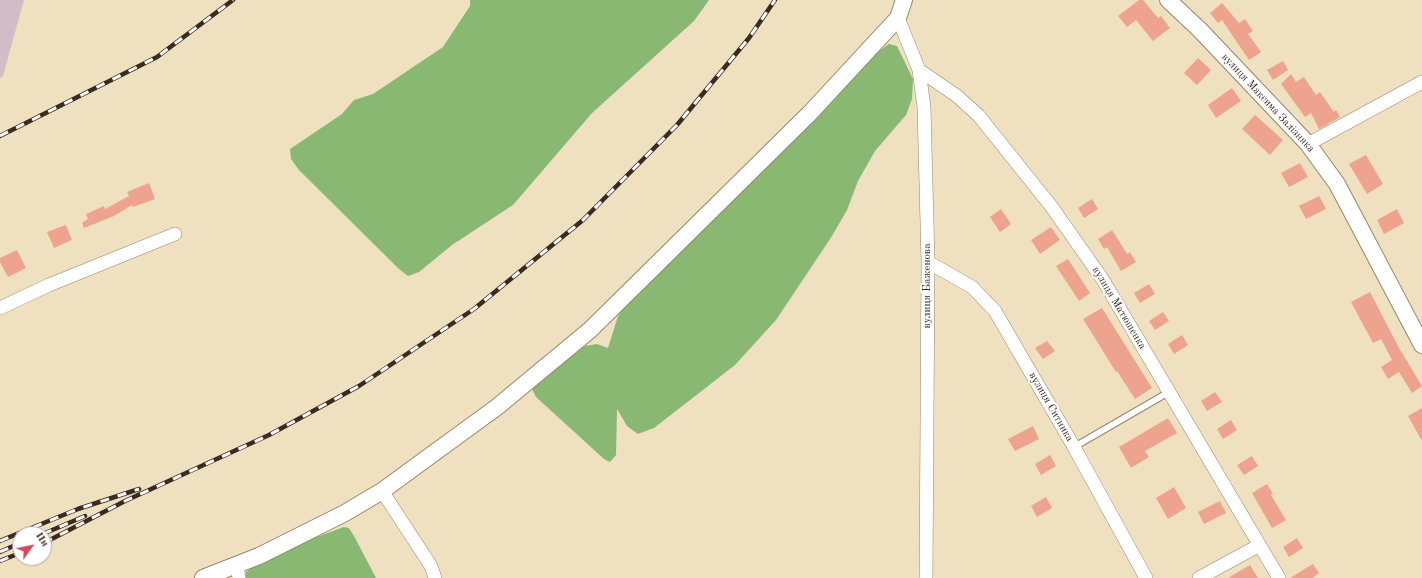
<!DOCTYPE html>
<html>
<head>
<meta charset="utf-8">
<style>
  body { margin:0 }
  #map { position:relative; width:1422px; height:578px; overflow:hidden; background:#efe0c0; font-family:"Old Standard TT",serif }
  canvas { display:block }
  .north { position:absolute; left:12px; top:526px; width:40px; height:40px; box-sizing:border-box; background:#fff; border:1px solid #b1aaa5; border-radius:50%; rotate:57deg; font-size:11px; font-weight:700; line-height:16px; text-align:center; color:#3b2a1e }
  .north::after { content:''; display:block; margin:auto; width:14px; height:18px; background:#d1495b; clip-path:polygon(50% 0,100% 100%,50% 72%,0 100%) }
</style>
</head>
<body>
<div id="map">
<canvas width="1422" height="578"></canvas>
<div class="north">Пн</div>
</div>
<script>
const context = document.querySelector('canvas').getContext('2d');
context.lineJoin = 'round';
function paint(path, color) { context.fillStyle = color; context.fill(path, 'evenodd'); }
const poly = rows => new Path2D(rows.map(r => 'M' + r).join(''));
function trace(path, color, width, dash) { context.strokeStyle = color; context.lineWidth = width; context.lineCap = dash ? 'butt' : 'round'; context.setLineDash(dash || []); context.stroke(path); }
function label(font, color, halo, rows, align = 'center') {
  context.font = font + ' "Old Standard TT",serif'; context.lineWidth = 4; context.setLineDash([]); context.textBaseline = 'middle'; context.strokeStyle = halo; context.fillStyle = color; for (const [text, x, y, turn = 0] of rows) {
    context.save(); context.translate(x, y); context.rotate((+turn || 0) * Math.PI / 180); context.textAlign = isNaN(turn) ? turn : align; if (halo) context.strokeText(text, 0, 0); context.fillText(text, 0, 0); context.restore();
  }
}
const industrial = poly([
  [0,0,24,0,3,76,0,78]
]);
const forest = poly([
  [470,0,709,0,694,21,592,113,513,205,452,245,419,272,408,276,399,269,299,170,291,159,290,149,342,114,354,100,373,94,443,47,470,6],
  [889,44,897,46,913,79,912,99,906,115,875,151,858,181,847,210,832,236,776,320,735,365,654,428,638,434,627,426,617,409,616,455,610,462,604,459,536,397,532,389,538,382,585,346,597,344,608,348,618,316,630,301,694,236,756,178,876,53],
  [344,527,349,528,354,536,376,578,245,578,246,572,253,567,314,538]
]);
const building = poly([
  [1139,0,1143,0,1158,18,1161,16,1170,28,1153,41,1136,20,1127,27,1118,16],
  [1222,3,1239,23,1245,19,1253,31,1248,34,1261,52,1249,60,1222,20,1218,23,1210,13],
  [1198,58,1211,70,1197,85,1184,73],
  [1283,61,1288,70,1273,80,1267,70],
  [1291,74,1296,82,1304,77,1316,95,1320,92,1334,112,1336,110,1340,117,1319,129,1311,113,1305,117,1281,84],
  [1232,88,1241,101,1216,118,1208,105],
  [1255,115,1283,140,1270,155,1242,129],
  [1366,155,1383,184,1367,194,1349,164],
  [1300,163,1308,177,1289,187,1281,173],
  [149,183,155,199,133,207,132,205,114,216,84,228,82,223,88,219,86,214,104,206,105,209,129,196,127,192],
  [1319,196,1326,209,1306,219,1299,206],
  [1092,199,1098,209,1084,218,1078,208],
  [1001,209,1011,224,1000,232,990,217],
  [1397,209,1404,223,1384,234,1377,220],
  [66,225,72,240,54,248,47,232],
  [1051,227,1060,240,1040,254,1031,240],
  [1112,230,1127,254,1130,252,1136,262,1121,271,1107,247,1104,249,1098,239],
  [17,250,26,268,8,277,0,262,0,258],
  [1068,259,1090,293,1079,301,1056,266],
  [1149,284,1155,294,1140,303,1134,293],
  [1370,292,1399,348,1422,386,1412,393,1399,372,1388,379,1381,367,1392,360,1381,339,1373,343,1351,302],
  [1102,308,1152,388,1135,399,1117,371,1116,372,1083,319],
  [1163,312,1169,321,1155,330,1149,321],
  [1182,335,1188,345,1174,354,1168,344],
  [1047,341,1055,351,1043,359,1035,348],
  [1215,392,1222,402,1207,411,1201,401],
  [1422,408,1422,441,1408,416],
  [1168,418,1177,433,1145,451,1149,457,1131,468,1119,447],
  [1231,420,1237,430,1223,439,1217,429],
  [1033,426,1039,439,1015,451,1008,439],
  [1050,455,1056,466,1041,475,1035,464],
  [1252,456,1258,466,1244,475,1237,465],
  [1267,484,1273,494,1271,495,1286,520,1272,528,1252,493],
  [1174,487,1186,508,1168,519,1156,498],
  [1046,497,1052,508,1037,517,1031,506],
  [1220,501,1226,513,1204,524,1198,512],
  [1297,538,1303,548,1289,557,1283,547],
  [1313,564,1319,573,1312,578,1290,578],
  [1250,565,1258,578,1228,578]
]);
const service = poly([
  [1074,447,1169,392]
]);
const minor = poly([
  [898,18,919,70,924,107,928,262,926,578],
  [919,70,957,96,979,116,1051,206,1103,280,1279,578],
  [1308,144,1422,82],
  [928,262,972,287,995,311,1074,447,1146,578],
  [0,308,49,285,175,234],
  [382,491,431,566,435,578],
  [237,566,239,578],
  [1199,578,1258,546]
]);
const tertiary = poly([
  [1168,0,1200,30,1308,144,1337,184,1422,345],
  [203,578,259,556,345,513,382,491,497,407,590,330,810,113,898,18,904,0]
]);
const rail = poly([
  [0,136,157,57,233,0],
  [43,534,85,516],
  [0,541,78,509,139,489],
  [44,543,125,501,269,435,359,386,474,309,583,220,677,125,749,38,775,0],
  [0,552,20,543],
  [0,561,20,553]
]);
const streetNames = [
  ["вулиця Максима Залізняка",1268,103,47],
  ["вулиця Баженова",927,286,-90],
  ["вулиця Матюшенка",1119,308,59],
  ["вулиця Ситника",1051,407,60]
];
paint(industrial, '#d2bdc7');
paint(forest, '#88b872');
paint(building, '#eda38e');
trace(service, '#95856f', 8);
trace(minor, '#95856f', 14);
trace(tertiary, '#95856f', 18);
trace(service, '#fff', 6);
trace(minor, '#fff', 13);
trace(tertiary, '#fff', 16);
trace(rail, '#3b2a1e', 4.5);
trace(rail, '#fff', 3, [9]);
label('11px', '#3b2a1e', '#fff', streetNames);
</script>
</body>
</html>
